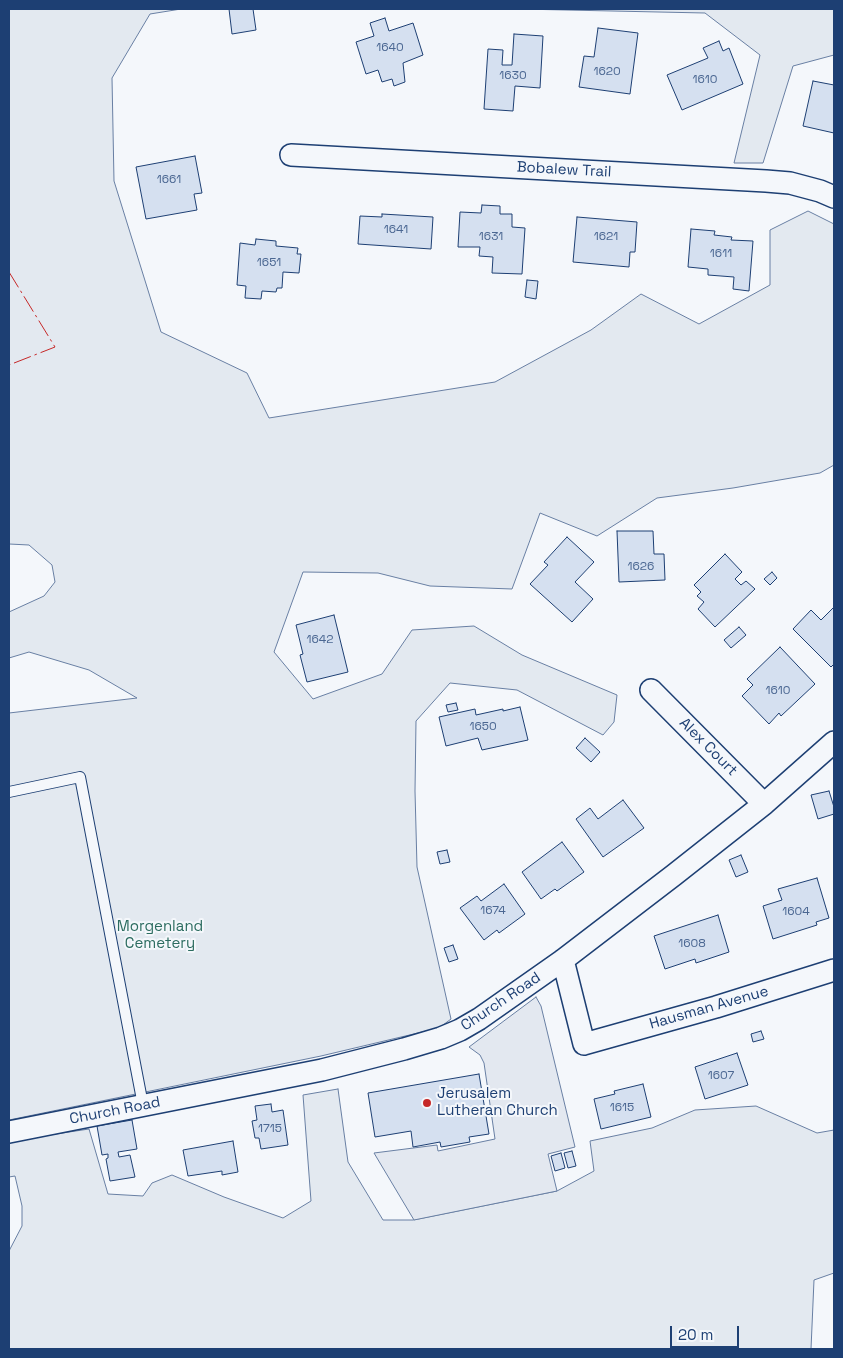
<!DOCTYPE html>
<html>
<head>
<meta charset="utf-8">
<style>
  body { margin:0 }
  #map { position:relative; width:843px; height:1358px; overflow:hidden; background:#f4f7fb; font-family:"Space Grotesk",sans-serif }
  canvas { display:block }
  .frame { position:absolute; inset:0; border:10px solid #1d3f73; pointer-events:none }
  .scale { position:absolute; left:670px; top:1326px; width:69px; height:22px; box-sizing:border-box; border:2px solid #1d3f73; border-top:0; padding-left:6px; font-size:15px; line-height:18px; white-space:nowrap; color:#1d3f73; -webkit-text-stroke:4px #f4f7fb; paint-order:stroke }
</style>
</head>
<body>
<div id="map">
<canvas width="843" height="1358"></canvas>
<div class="frame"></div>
<div class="scale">20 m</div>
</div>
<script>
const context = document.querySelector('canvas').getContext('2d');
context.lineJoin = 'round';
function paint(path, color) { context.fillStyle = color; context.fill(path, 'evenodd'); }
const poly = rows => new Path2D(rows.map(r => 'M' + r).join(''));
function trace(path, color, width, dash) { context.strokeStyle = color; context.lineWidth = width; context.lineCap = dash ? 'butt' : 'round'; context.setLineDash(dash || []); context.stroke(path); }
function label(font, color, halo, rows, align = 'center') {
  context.font = font + ' "Space Grotesk",sans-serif'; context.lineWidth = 4; context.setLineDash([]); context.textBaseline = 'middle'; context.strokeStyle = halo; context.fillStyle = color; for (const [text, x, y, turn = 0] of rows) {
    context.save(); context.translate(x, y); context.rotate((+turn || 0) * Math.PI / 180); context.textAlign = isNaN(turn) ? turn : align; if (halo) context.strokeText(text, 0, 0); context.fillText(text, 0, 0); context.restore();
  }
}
const green = poly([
  [9,9,181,9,150,14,112,78,114,181,161,332,247,373,269,418,495,382,591,330,641,294,699,324,770,285,770,230,808,211,834,224,834,465,820,473,733,488,657,498,597,536,540,513,512,589,430,586,378,573,303,572,274,652,313,699,382,674,412,630,474,626,522,655,617,695,614,722,603,735,517,690,450,683,416,721,415,791,417,867,451,1019,439,1028,321,1056,9,1120,9,713,137,698,89,670,29,652,9,658,9,612,44,596,55,582,52,565,29,545,9,544,9,9],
  [519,9,834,9,834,55,793,66,763,163,734,163,760,55,705,13,519,9],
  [338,1089,348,1162,383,1220,413,1220,557,1191,594,1171,590,1141,652,1128,695,1110,756,1106,817,1133,834,1130,834,1273,814,1280,811,1349,9,1349,9,1251,22,1226,22,1206,15,1176,9,1177,9,1141,89,1129,108,1194,143,1196,152,1183,172,1175,224,1197,283,1218,311,1201,303,1095,338,1089]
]);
const parking = poly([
  [536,997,541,1006,575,1147,548,1154,557,1191,414,1220,374,1153,437,1145,438,1151,495,1139,484,1063,480,1055,469,1047,536,997]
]);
const building = poly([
  [229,9,253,9,256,30,232,34,229,9],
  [385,18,389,31,413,23,423,55,403,63,405,82,394,86,392,79,382,82,378,70,366,74,356,42,374,36,370,23,385,18],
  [598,28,638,33,630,94,579,87,584,56,594,57,598,28],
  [514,34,543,36,540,88,515,86,513,111,484,109,488,49,503,50,502,65,512,65,514,34],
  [719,41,723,51,729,48,743,84,682,110,667,75,708,58,703,48,719,41],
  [813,81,834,85,834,133,803,126,813,81],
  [195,156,202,193,194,194,197,210,146,219,136,167,195,156],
  [482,205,500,206,500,214,512,214,512,227,525,228,522,274,492,273,493,257,479,256,480,247,458,247,460,212,481,213,482,205],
  [382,214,433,217,431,249,358,244,360,216,382,217,382,214],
  [577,217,637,222,635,252,630,252,629,267,573,262,577,217],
  [691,229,715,231,714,235,732,237,731,240,753,241,749,291,733,289,734,277,708,275,708,269,688,267,691,229],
  [256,239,276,241,276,246,298,248,297,254,301,254,299,273,283,272,282,288,277,288,276,292,262,291,261,299,245,298,246,286,237,285,240,243,255,245,256,239],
  [527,280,538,281,536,299,525,297,527,280],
  [617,531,653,531,654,554,664,554,665,580,619,582,617,531],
  [567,537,594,562,575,582,593,599,572,622,530,584,548,565,544,562,567,537],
  [725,554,742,572,735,579,741,585,746,581,755,589,715,627,698,609,704,602,697,596,701,592,694,585,725,554],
  [772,572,777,578,770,585,764,579,772,572],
  [834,607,834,664,831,667,793,629,811,610,821,620,834,607],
  [334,615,348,672,307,682,300,655,303,654,296,625,334,615],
  [739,627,746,635,731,648,724,640,739,627],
  [780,647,815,684,781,716,779,713,769,724,742,696,753,685,747,679,780,647],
  [456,703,458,710,448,712,446,705,456,703],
  [520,707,528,740,482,750,478,738,446,746,439,717,475,709,476,715,503,709,503,711,520,707],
  [585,738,600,752,591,762,576,748,585,738],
  [829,791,834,807,834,814,818,819,811,795,829,791],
  [623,800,644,828,603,857,576,819,590,808,598,819,623,800],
  [562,842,584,872,557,891,555,889,541,899,522,872,562,842],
  [447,850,450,862,440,864,437,852,447,850],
  [741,855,748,872,736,877,729,860,741,855],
  [817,878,829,918,816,922,817,925,773,939,763,906,782,900,778,889,817,878],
  [504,884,525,914,499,933,497,930,484,940,460,908,477,896,481,901,504,884],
  [718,915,729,952,696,963,695,959,665,969,654,936,718,915],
  [453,945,458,959,449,962,444,948,453,945],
  [761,1031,764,1039,753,1042,751,1034,761,1031],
  [737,1053,748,1085,705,1099,695,1067,737,1053],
  [479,1074,489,1134,469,1137,470,1142,441,1147,440,1142,413,1147,411,1131,375,1137,368,1093,479,1074],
  [643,1084,651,1117,601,1129,594,1099,615,1094,614,1091,643,1084],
  [271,1104,272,1112,283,1110,288,1145,261,1149,259,1138,255,1138,252,1121,257,1120,255,1106,271,1104],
  [132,1120,137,1149,118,1152,119,1157,130,1155,135,1177,110,1181,106,1159,108,1158,108,1154,102,1155,97,1126,132,1120],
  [233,1141,238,1172,222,1175,222,1171,188,1176,183,1150,233,1141],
  [572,1151,576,1166,568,1168,564,1153,572,1151],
  [561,1153,565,1168,555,1171,551,1156,561,1153]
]);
const lane = poly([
  [9,792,80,777,143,1105]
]);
const street = poly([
  [291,155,766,181,790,183,820,191,834,197],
  [651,690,764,804],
  [563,960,584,1044,716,1007,834,970],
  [9,1132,322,1070,404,1049,441,1038,460,1030,479,1019,563,960,674,875,764,804,834,742]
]);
const power = poly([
  [9,272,55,347,9,365]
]);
const markers = [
  [427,1103,5,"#c62828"]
];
const numberNames = [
  ["1640",390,48],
  ["1620",607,72],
  ["1630",513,76],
  ["1610",705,80],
  ["1661",169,180],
  ["1641",396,230],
  ["1631",491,237],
  ["1621",606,237],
  ["1611",721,254],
  ["1651",269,263],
  ["1626",641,567],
  ["1642",320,640],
  ["1610",778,691],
  ["1650",483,727],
  ["1674",493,911],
  ["1604",796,912],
  ["1608",692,944],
  ["1607",721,1076],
  ["1615",622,1108],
  ["1715",270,1129]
];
const streetNames = [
  ["Bobalew Trail",564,170,3],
  ["Alex Court",708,747,45],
  ["Church Road",501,1002,-34],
  ["Hausman Avenue",709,1008,-16],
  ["Church Road",115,1111,-11]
];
const parkNames = [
  ["Morgenland",160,927],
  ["Cemetery",160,944]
];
const poiNames = [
  ["Jerusalem",437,1094],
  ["Lutheran Church",437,1111]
];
paint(green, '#e3e9f0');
trace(green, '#687fa3', 1);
paint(parking, '#e3e8f0');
trace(parking, '#687fa3', 1);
paint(building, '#d5e0f0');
trace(building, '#1d3f73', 1);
trace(lane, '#1d3f73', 12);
trace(street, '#1d3f73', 24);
trace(lane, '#f4f7fb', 10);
trace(street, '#f4f7fb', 21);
trace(power, '#c62828', 1, [18, 4, 2.5, 4]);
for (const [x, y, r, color] of markers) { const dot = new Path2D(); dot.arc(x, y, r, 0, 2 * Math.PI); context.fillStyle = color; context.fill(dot); trace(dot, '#f4f7fb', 2); }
label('12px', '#4b6792', null, numberNames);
label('15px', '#1d3f73', '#f4f7fb', streetNames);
label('15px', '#2c6c60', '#f4f7fb', parkNames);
label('15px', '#1d3f73', '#f4f7fb', poiNames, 'left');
</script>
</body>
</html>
